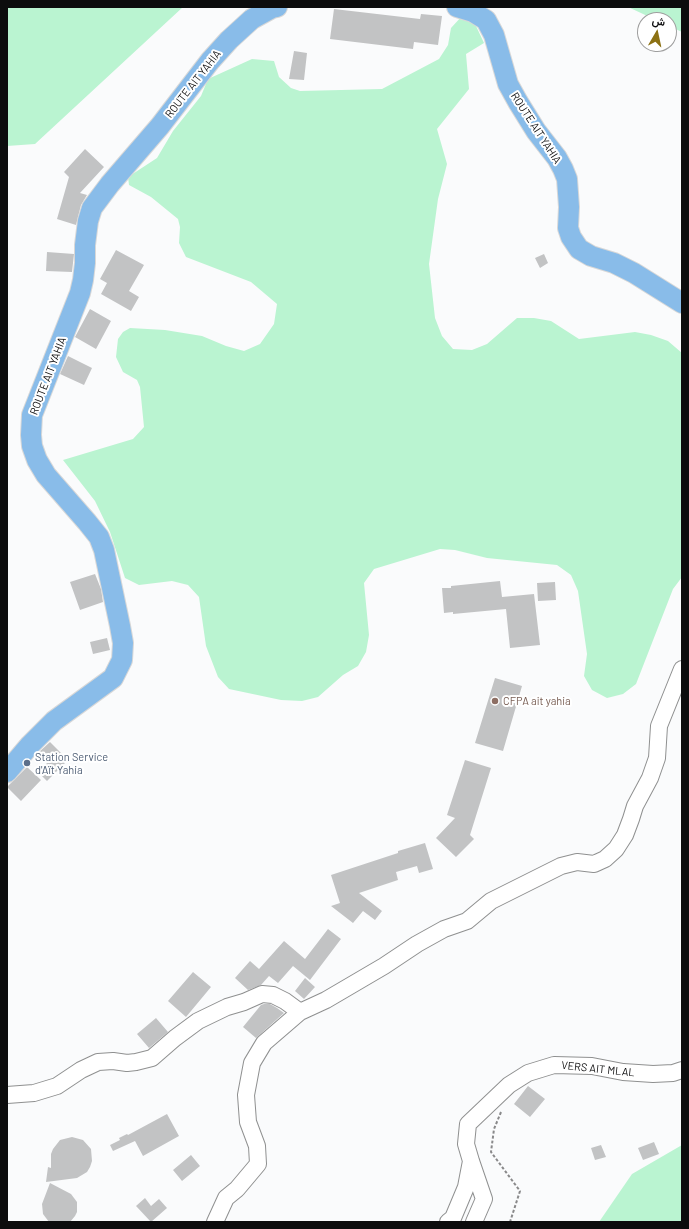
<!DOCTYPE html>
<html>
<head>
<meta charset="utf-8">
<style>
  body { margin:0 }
  #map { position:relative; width:689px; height:1229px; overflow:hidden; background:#fafbfc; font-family:Barlow,Vazirmatn,sans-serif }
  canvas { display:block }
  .frame { position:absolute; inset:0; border:8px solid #0c0c0d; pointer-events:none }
  .north { position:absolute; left:637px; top:12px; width:40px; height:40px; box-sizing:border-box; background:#fff; border:1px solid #9e9e9e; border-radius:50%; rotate:9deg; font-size:11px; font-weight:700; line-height:16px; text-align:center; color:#0c0c0d }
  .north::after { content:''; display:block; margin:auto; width:14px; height:18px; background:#8c7113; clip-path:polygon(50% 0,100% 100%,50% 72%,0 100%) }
</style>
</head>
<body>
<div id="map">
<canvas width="689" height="1229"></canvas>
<div class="frame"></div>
<div class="north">ش</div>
</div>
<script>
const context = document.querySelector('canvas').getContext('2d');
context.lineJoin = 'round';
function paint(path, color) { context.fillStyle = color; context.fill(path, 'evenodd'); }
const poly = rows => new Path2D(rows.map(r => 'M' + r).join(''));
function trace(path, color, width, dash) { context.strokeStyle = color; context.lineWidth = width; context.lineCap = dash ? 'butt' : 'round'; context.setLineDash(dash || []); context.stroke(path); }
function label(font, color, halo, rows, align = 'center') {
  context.font = font + ' Barlow,sans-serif'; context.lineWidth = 4; context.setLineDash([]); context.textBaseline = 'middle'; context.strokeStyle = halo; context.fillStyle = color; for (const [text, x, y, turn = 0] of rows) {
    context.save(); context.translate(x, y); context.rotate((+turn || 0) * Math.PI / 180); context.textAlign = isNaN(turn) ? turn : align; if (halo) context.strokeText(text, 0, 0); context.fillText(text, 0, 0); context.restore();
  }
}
const green = poly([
  [7,7,183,7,35,144,7,146],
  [628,7,682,7,682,32,669,26,669,20,656,20],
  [462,16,476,26,484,43,466,54,469,89,437,129,447,164,438,199,429,264,435,318,442,336,453,349,472,350,487,344,517,318,534,318,551,321,579,339,635,332,651,335,668,341,682,353,682,577,673,589,636,684,623,694,607,698,592,690,584,676,587,654,578,591,571,575,557,565,487,558,455,550,440,549,374,569,364,583,369,635,366,652,358,666,343,675,318,697,302,701,281,700,229,689,218,677,206,646,199,597,188,585,172,581,139,585,125,578,110,532,95,501,63,460,133,439,144,427,140,387,137,380,123,372,116,357,118,339,123,332,130,328,165,330,202,336,226,346,244,351,260,344,274,324,277,304,251,282,186,257,179,243,180,227,178,219,151,197,129,185,128,177,157,158,173,131,201,96,208,79,252,59,274,61,279,77,291,88,300,91,382,89,439,59,448,45,451,28],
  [682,1145,682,1222,599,1222,632,1174]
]);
const building = poly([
  [334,9,420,19,421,14,442,16,438,45,414,42,413,49,330,39],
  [294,51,307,53,304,80,289,79],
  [85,149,104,167,80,193,87,195,81,205,76,225,57,219,69,177,64,172],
  [116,250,144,265,129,291,139,297,131,311,101,294,107,283,100,279],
  [47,252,74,254,72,272,46,271],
  [544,254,548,263,540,268,535,258],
  [90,309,111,321,96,349,75,337],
  [68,356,92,368,84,385,60,374],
  [95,574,101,589,103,602,80,610,70,582],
  [500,581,502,597,534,594,540,645,510,648,506,609,453,614,453,612,444,613,442,588,451,588,451,586],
  [555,582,556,600,538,601,537,583],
  [107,638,110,650,93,654,90,642],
  [495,678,522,686,503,751,475,743],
  [50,742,68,760,47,781,38,772,48,762,39,752],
  [465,760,491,768,470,835,474,839,456,857,436,838,455,818,447,815],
  [27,767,41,780,21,801,7,787],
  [425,843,433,869,419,873,417,866,396,872,398,880,359,893,382,911,375,920,363,911,353,923,331,906,340,903,331,875,398,853,398,851],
  [328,929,341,939,310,980,293,966,278,983,269,976,261,985,248,990,235,978,250,961,259,969,284,941,305,959],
  [193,972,211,987,186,1017,168,1001],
  [305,978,315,987,304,999,295,991],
  [264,1004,270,1004,277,1008,284,1013,256,1038,243,1027,261,1005],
  [156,1018,168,1032,149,1048,137,1034],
  [528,1086,545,1099,530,1117,514,1104],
  [167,1114,179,1136,143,1156,135,1141,113,1151,110,1145,120,1140,119,1138,127,1134,128,1135],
  [72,1137,83,1140,91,1149,92,1161,90,1167,87,1172,77,1178,46,1182,48,1167,51,1168,51,1154,53,1149,60,1140],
  [654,1142,659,1154,643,1160,638,1148],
  [601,1145,606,1157,595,1160,591,1148],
  [191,1155,200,1166,182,1181,173,1170],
  [50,1183,71,1194,77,1202,77,1212,75,1216,70,1222,49,1222,43,1214,42,1204],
  [145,1198,151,1206,159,1199,167,1208,151,1222,136,1206]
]);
const path = poly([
  [501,1112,494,1129,491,1152,520,1191,510,1222]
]);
const minor = poly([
  [7,1095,34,1093,57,1086,81,1070,98,1062,113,1061,127,1063,136,1062,152,1058,175,1038,198,1021,227,1007,244,1002,262,994,273,995,285,1001,300,1012],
  [215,1222,226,1198,237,1189,258,1164,257,1146,248,1122,246,1095,252,1063,264,1043,300,1012,326,1000,384,966,417,944,444,929,467,921,491,901,561,866,577,862,594,864,605,859,616,849,625,835,631,819,635,806,650,778,657,758,659,726,682,669],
  [448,1222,453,1218,466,1187,471,1161],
  [474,1222,484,1199,471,1161,466,1144,468,1124,509,1085,528,1073,554,1065,592,1066,623,1072,653,1074,673,1073,682,1070]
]);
const major = poly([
  [457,7,473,12,486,20,494,35,508,84,518,102,536,131,557,158,563,169,567,179,569,207,568,228,571,237,579,249,591,256,614,263,634,273,682,303],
  [7,772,30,745,54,721,113,678,122,660,123,643,120,626,104,550,99,537,87,522,46,475,37,460,32,446,31,435,32,415,80,293,83,280,85,263,85,245,88,221,92,208,110,184,160,126,210,61,229,40,252,19,272,8,277,7]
]);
const markers = [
  [495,701,4,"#8d6e63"],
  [27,763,4,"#5c6f8a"]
];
const streetNames = [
  ["ROUTE AIT YAHIA",193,84,-52],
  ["ROUTE AIT YAHIA",536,128,57],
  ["ROUTE AIT YAHIA",48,376,-69],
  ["VERS AIT MLAL",598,1069,6]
];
const educationNames = [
  ["CFPA ait yahia",503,701]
];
const serviceNames = [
  ["Station Service",35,757],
  ["d'Aït Yahia",35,770]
];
paint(green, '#baf4d1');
paint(building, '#c2c3c4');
trace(minor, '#8f9090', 18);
trace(major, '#d8d8d8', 22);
trace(path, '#89898a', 2, [3, 2]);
trace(minor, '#fff', 16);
trace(major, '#89bce9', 20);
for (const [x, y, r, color] of markers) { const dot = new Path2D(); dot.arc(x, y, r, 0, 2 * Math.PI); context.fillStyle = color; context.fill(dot); trace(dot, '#fff', 1.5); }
label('11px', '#0c0c0d', '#fff', streetNames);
label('11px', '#785e54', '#fff', educationNames, 'left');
label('11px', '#4e5e75', '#fff', serviceNames, 'left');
</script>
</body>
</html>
